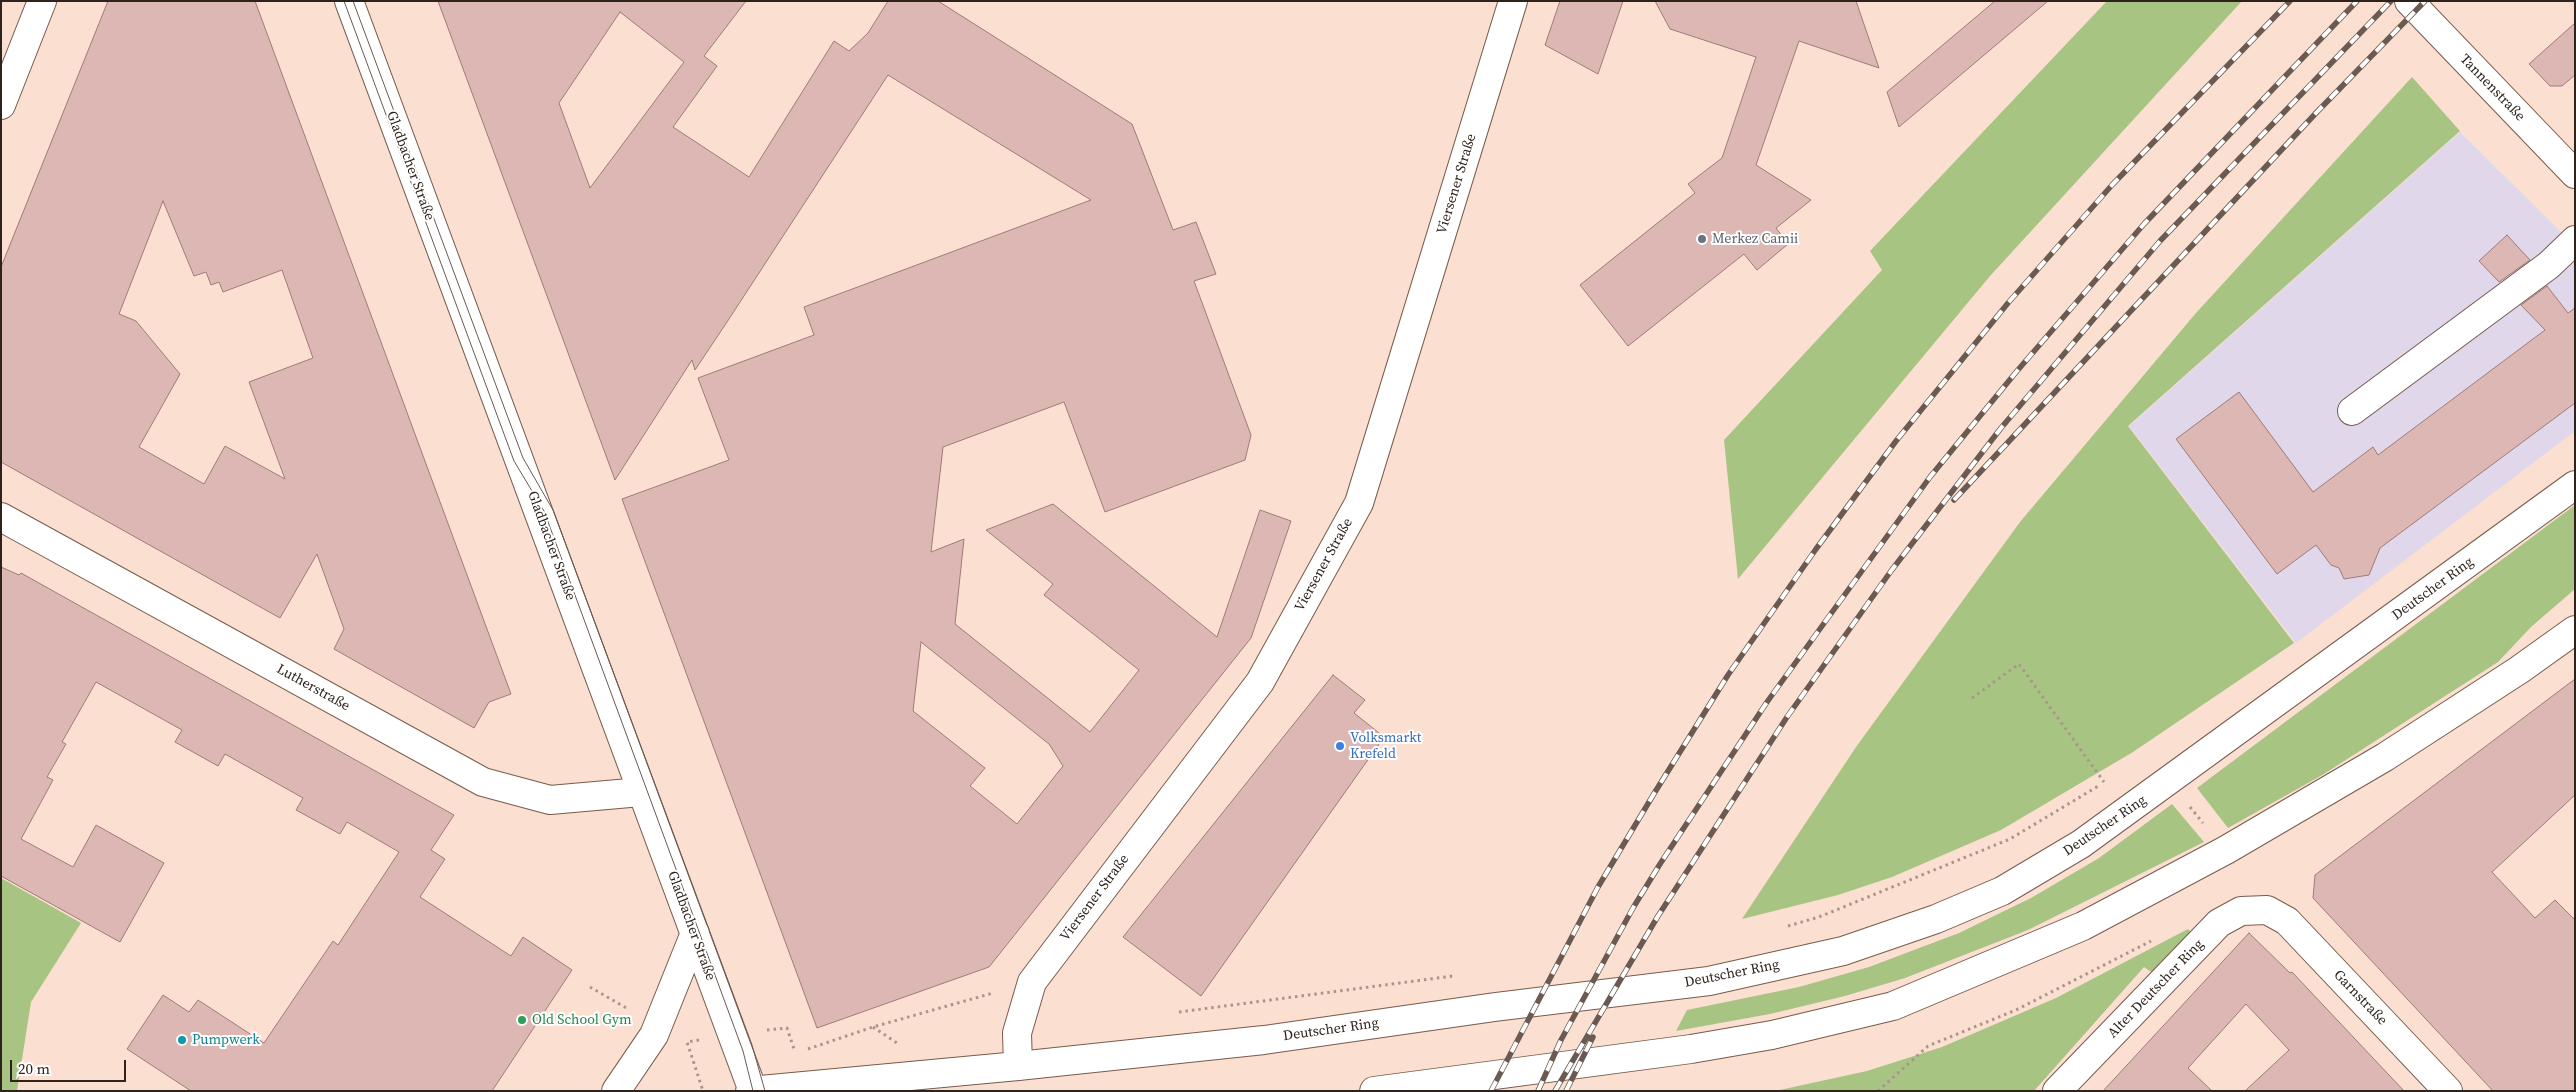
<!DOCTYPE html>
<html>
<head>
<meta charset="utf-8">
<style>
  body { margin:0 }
  #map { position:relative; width:2576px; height:1092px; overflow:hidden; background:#fbdfd1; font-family:"Source Serif 4",serif }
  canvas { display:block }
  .frame { position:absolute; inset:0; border:2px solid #2e221c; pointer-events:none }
  .scale { position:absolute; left:10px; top:1060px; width:116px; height:22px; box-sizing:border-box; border:2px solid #2e221c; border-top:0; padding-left:6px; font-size:15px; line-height:18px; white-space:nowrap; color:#2e221c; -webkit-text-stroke:4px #fff; paint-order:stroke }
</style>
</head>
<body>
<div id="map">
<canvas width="2576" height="1092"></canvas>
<div class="frame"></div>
<div class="scale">20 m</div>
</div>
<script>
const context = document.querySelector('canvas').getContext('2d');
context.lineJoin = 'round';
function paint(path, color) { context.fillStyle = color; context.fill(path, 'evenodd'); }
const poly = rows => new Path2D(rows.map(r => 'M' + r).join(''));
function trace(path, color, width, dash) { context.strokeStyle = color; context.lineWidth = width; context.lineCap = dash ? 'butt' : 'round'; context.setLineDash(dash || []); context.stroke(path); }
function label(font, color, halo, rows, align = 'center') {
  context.font = font + ' "Source Serif 4",serif'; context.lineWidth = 4; context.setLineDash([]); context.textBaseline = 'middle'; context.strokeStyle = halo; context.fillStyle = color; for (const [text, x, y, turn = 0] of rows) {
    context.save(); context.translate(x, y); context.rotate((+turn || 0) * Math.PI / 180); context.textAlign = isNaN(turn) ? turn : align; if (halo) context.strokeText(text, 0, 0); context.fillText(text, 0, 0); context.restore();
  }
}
const commercial = poly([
  [2460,132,2575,246,2575,431,2296,643,2129,426]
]);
const green = poly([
  [2107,1,2242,1,1990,276,1738,579,1724,440,1882,270,1870,251],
  [2412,77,2460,131,2128,426,2294,643,2133,752,2001,830,1892,877,1838,895,1742,919,1856,747,2020,522,2196,313],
  [2575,505,2575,589,2531,627,2498,662,2324,774,2228,828,2197,788],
  [2172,804,2204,842,2028,930,1905,978,1845,996,1770,1014,1676,1031,1687,1010,1799,987,1869,967,1959,933,2031,898,2099,858],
  [1,878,81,923,31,1002,17,1091,1,1091],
  [2188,929,2195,936,2157,976,2144,967,2034,1091,1775,1091,1867,1071,1942,1047,2056,998]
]);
const building = poly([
  [108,1,255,1,511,694,489,702,474,728,334,649,344,629,317,554,280,618,1,462,1,267,108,1],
  [163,201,194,276,206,272,211,285,219,282,223,292,282,270,313,358,249,382,285,479,225,446,204,484,139,447,180,374,136,321,119,314,163,201],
  [438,1,746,1,704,56,717,66,673,127,749,177,834,41,849,51,868,33,888,1,938,1,1132,124,1173,230,1196,222,1216,274,1194,281,1251,435,1245,460,1105,512,1064,402,943,447,931,552,964,539,955,624,1090,732,1139,670,1044,595,1053,584,986,530,1053,504,1217,637,1260,510,1291,521,1251,638,989,967,817,1028,622,499,729,460,698,378,814,335,804,307,1091,200,888,75,727,322,695,370,692,360,615,480,438,1],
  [620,12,684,62,590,188,559,103,620,12],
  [921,642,1049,744,1063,766,1017,824,970,786,985,768,913,711,921,642],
  [1560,1,1623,1,1598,74,1545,45,1560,1],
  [1655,1,1856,1,1879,68,1799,41,1756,165,1811,200,1776,228,1788,244,1757,270,1744,254,1628,346,1580,285,1695,193,1688,184,1722,158,1756,57,1670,29,1655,1],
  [1995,1,2048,1,1899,127,1887,92,1995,1],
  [2575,23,2575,75,2562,86,2550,86,2529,64,2575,23],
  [2507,235,2530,260,2499,282,2479,261,2507,235],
  [2547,286,2568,313,2575,308,2575,403,2380,548,2369,575,2344,579,2339,568,2331,565,2316,545,2277,574,2176,439,2239,392,2313,492,2373,447,2378,455,2545,330,2521,305,2547,286],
  [1,567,19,575,21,573,454,815,431,850,445,859,420,897,511,956,523,937,572,970,492,1091,191,1091,127,1049,163,995,189,1012,198,1000,264,1043,333,941,338,945,399,852,347,822,340,834,296,810,303,798,225,754,218,766,175,742,182,730,96,682,62,742,66,744,47,777,53,780,21,839,73,867,96,825,164,863,120,942,1,876,1,567],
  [1333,675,1365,700,1354,713,1384,737,1201,996,1123,937,1333,675],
  [2575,679,2575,795,2492,872,2535,918,2555,900,2575,920,2575,1091,2493,1091,2313,898,2315,875,2575,679],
  [2249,933,2290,973,2292,972,2404,1091,2245,1091,2289,1050,2246,1004,2188,1068,2212,1091,2103,1091,2249,933]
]);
const path = poly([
  [1972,698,2019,664,2104,782],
  [2190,807,2203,823],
  [1788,926,1819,917,2010,839,2100,785],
  [590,987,628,1009],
  [1179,1012,1453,976],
  [873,1027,897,1043],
  [767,1030,787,1028,795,1052],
  [699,1040,687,1042,703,1091],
  [808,1049,873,1027,993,993],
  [1878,1091,1928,1046,2016,1010,2151,941]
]);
const minor = poly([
  [2409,1,2575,174],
  [1,105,42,1],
  [2352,411,2549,265,2575,240],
  [1,517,483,782,550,800,641,792],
  [1018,1066,1017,1033,1032,982,1260,682,1359,503,1513,1],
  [2057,1091,2219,923,2241,911,2267,910,2287,921,2448,1091]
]);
const major = poly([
  [349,1,753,1091],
  [616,1091,654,1035,695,933],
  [750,1091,1018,1066,1264,1040,1495,1007,1709,981,1843,951,1936,919,2002,891,2081,844,2575,485],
  [1374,1091,1691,1049,1772,1035,1893,1006,2083,926,2226,850,2385,757,2519,670,2575,630]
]);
const tram = poly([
  [344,1,514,461,544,511,743,1051,753,1091],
  [353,1,523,458,553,510,752,1045,765,1091]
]);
const rail = poly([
  [1954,500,2316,113,2425,1],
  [1491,1091,1598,887,1655,792,1728,675,1816,549,1896,441,2008,303,2112,185,2290,1],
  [1538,1091,1561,1040,1633,908,1660,864,1767,702,1930,477,2017,371,2144,224,2357,1],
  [1555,1091,1658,916,1787,717,1891,571,2001,428,2160,241,2391,1],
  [1566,1091,1593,1037]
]);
const markers = [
  [1702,239,5,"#6b7280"],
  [1340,746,5,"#3f7fe0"],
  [522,1020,5,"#2e9e5b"],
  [182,1040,5,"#0f9aa8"]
];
const streetNames = [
  ["Tannenstraße",2492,88,46],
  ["Gladbacher Straße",410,166,70],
  ["Viersener Straße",1457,184,-73],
  ["Gladbacher Straße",551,546,70],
  ["Viersener Straße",1324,565,-61],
  ["Deutscher Ring",2433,589,-36],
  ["Lutherstraße",313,688,29],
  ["Deutscher Ring",2105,826,-34],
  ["Viersener Straße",1095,898,-53],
  ["Gladbacher Straße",691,926,70],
  ["Deutscher Ring",1732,974,-11],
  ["Alter Deutscher Ring",2156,989,-46],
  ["Garnstraße",2360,998,46],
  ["Deutscher Ring",1331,1030,-8]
];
const worshipNames = [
  ["Merkez Camii",1712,239]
];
const shopNames = [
  ["Volksmarkt",1350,738],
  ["Krefeld",1350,754]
];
const leisureNames = [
  ["Old School Gym",532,1020]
];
const cultureNames = [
  ["Pumpwerk",192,1040]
];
paint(commercial, '#e1d7eb');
paint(green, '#a7c483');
paint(building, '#ddb7b3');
trace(building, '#9f7b78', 1);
trace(minor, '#785b4c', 30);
trace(major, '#785b4c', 30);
trace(path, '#ab958b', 3, [2.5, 4]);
trace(minor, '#fff', 28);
trace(major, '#fff', 28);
trace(tram, '#6b5a52', 1);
trace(rail, '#6b5a52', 5.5);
trace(rail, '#fff', 4, [11]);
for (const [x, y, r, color] of markers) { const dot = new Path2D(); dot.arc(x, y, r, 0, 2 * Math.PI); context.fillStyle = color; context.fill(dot); trace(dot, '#fff', 2); }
label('14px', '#2e221c', '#fff', streetNames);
label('14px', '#5b616d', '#fff', worshipNames, 'left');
label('14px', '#366cbe', '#fff', shopNames, 'left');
label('14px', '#27864d', '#fff', leisureNames, 'left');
label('14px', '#0d838f', '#fff', cultureNames, 'left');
</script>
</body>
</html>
